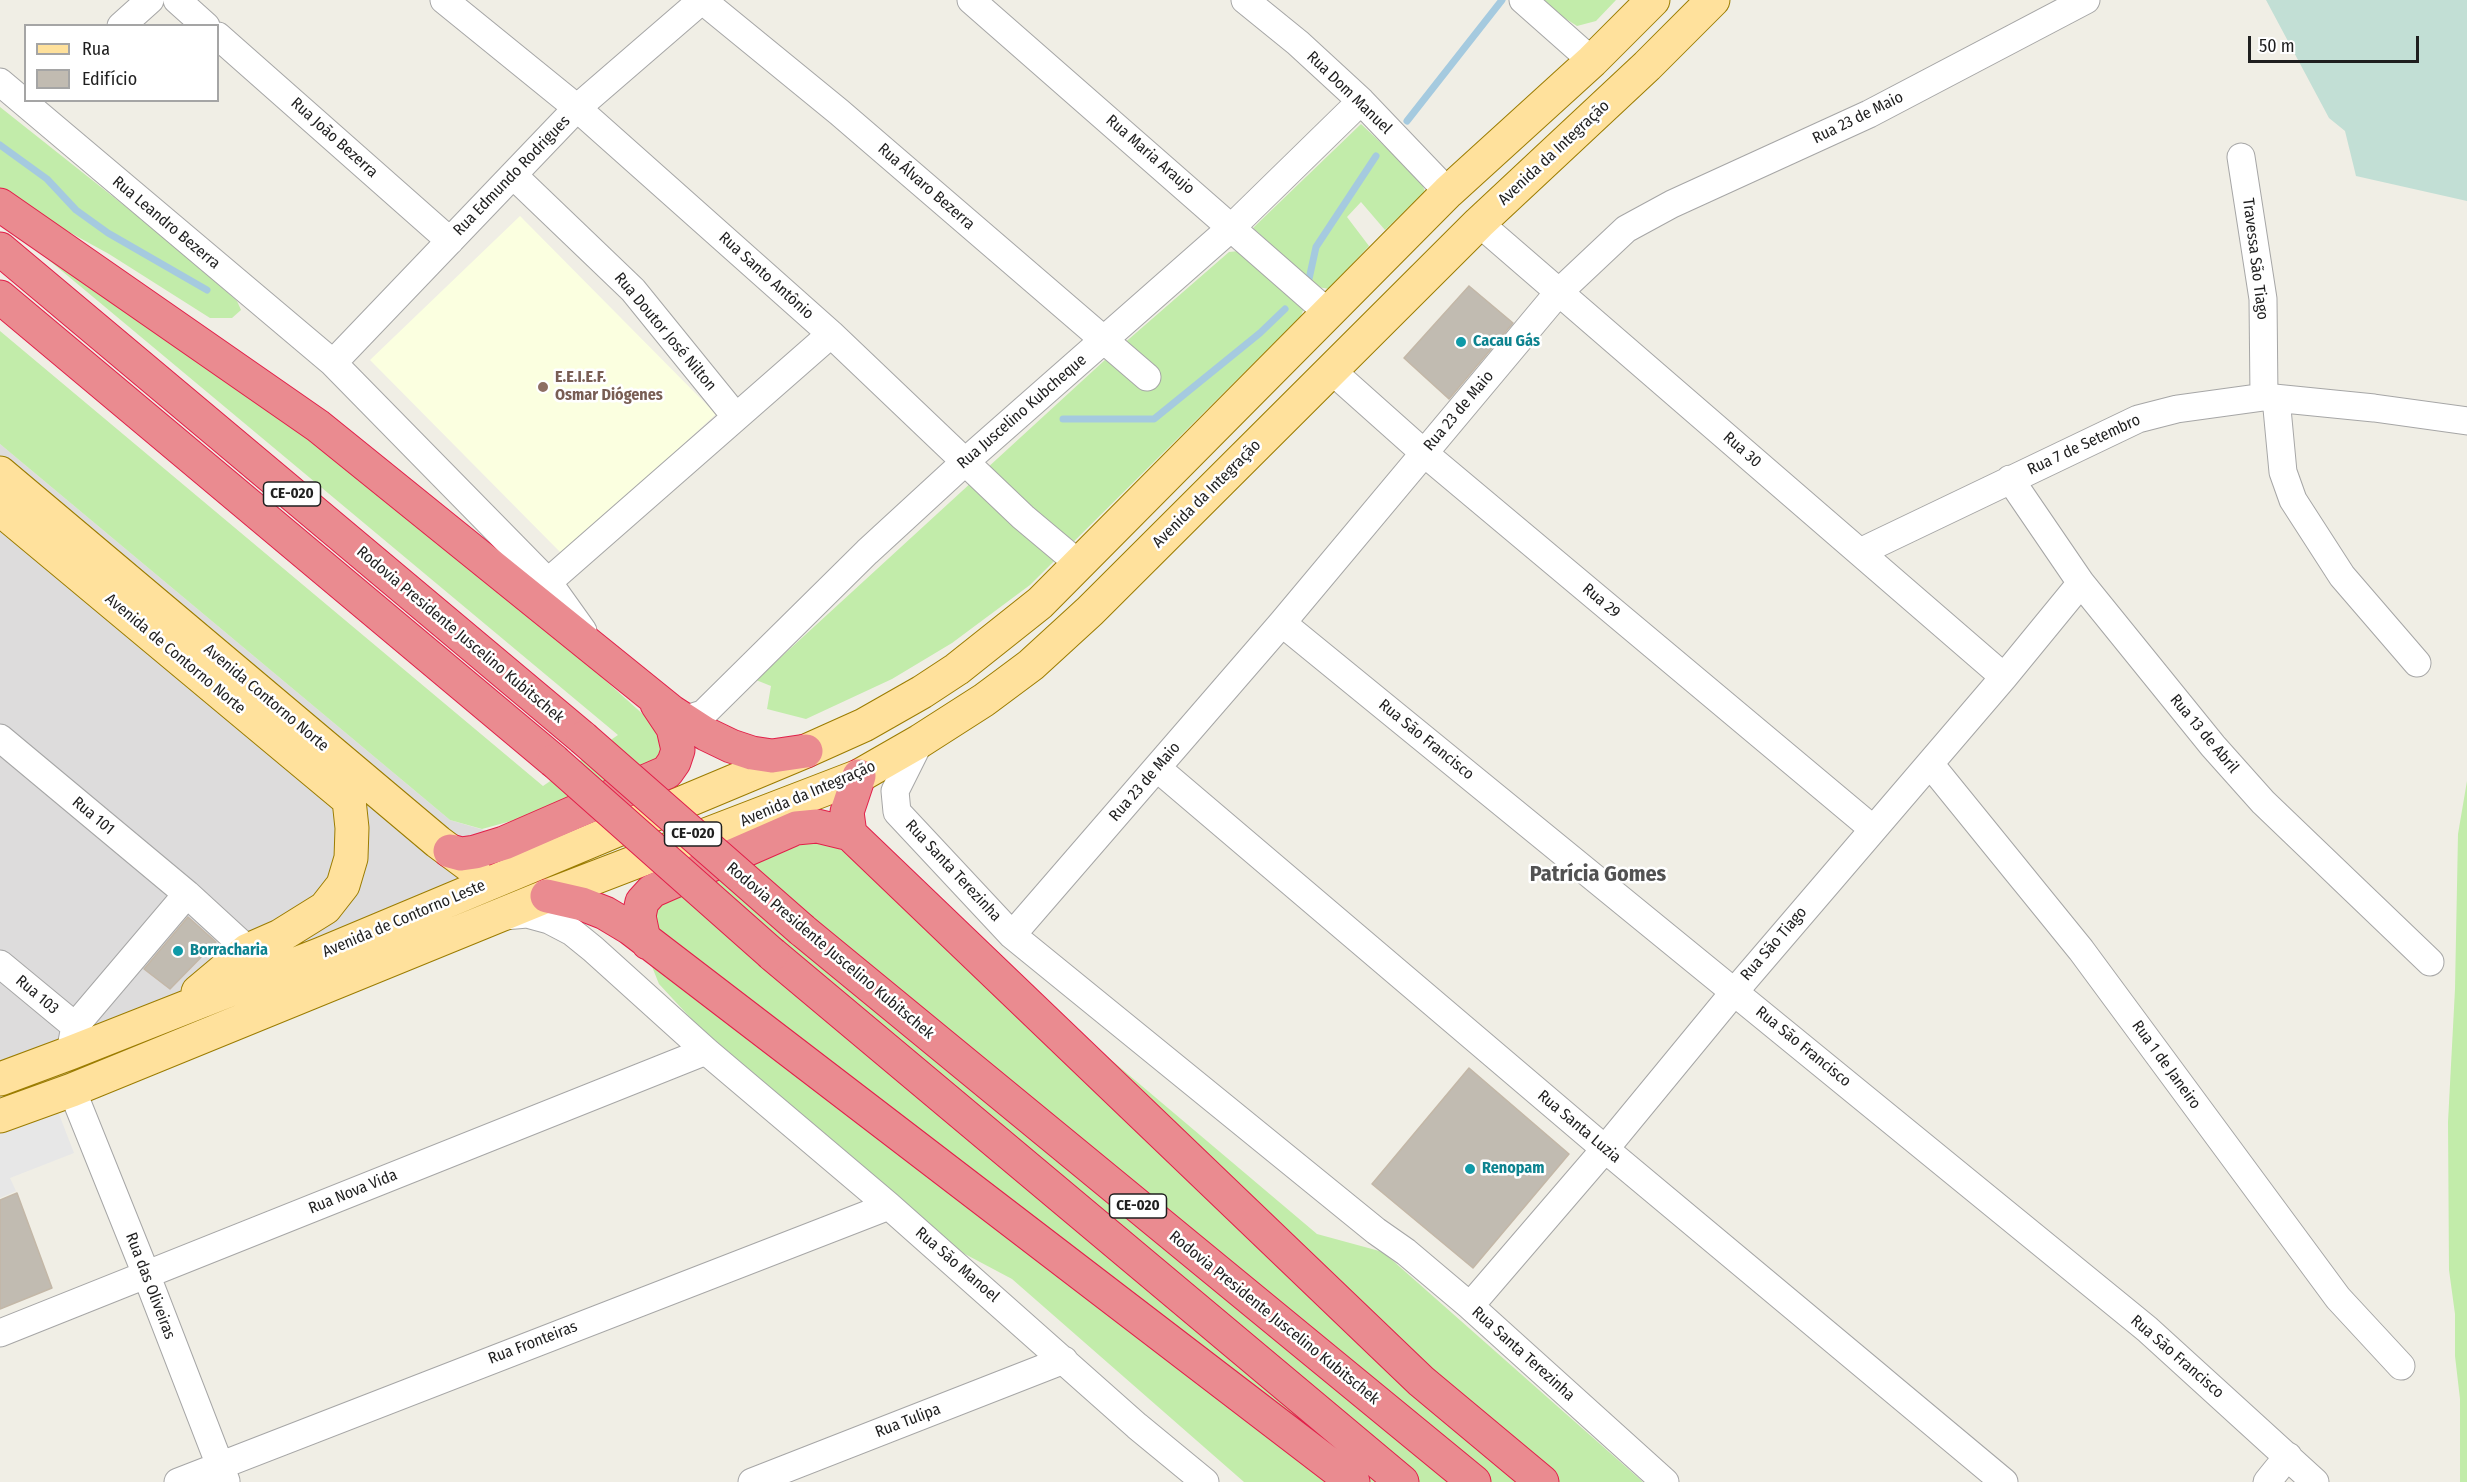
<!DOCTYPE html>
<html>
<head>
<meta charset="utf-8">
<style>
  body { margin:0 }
  #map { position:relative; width:2467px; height:1482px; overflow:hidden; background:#f0eee5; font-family:"Fira Sans Condensed",sans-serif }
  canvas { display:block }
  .legend { position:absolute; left:24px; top:24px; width:195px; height:78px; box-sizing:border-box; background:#fff; border:2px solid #a5a5a5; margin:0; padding:8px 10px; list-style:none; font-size:18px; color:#1f1f1f }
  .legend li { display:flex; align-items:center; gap:12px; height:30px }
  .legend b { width:30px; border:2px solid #a5a5a5 }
  .scale { position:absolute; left:2248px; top:36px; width:171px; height:27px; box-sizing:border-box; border:3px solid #1f1f1f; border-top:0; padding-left:8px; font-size:18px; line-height:21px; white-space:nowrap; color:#1f1f1f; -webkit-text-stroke:4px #fff; paint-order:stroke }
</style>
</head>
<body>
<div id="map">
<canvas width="2467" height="1482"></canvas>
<ul class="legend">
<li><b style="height:8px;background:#ffe19c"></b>Rua</li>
<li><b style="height:16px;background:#c1bbb1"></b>Edifício</li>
</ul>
<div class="scale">50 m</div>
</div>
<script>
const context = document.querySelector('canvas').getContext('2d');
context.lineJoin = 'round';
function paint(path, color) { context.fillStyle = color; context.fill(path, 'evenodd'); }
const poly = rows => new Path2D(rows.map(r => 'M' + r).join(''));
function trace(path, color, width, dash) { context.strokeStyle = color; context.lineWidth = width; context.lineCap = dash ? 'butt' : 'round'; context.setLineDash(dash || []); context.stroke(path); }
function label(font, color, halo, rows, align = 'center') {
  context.font = font + ' "Fira Sans Condensed",sans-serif'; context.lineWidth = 5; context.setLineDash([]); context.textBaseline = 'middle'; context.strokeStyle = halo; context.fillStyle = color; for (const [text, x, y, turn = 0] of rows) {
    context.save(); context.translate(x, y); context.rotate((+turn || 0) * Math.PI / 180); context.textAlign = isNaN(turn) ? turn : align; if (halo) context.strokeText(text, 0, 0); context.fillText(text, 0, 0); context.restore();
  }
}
const residential = poly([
  [0,444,450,820,620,870,0,1116]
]);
const education = poly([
  [520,216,716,414,563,555,370,360]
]);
const grass = poly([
  [1544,0,1616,0,1596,21,1577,26,1563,17],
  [0,107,174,245,237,301,241,310,232,318,210,318,109,254,29,210,0,189],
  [1361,124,1411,171,1423,186,1425,192,1385,230,1361,202,1347,217,1369,246,1329,289,1318,287,1253,228],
  [38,251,314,439,566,645,656,726,662,750,657,762,544,812,482,829,450,820,0,444,0,331,543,786,618,735],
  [1239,251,1304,308,1301,316,1030,585,952,643,892,679,806,719,767,709,771,686,756,680,1106,359,1229,252],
  [2467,781,2467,1482,2460,1482,2460,1399,2455,1356,2455,1314,2449,1270,2448,1122,2455,989,2458,834],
  [817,837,903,884,1317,1234,1383,1252,1643,1482,1244,1482,1012,1279,963,1253,698,1026,659,984,649,959,656,893]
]);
const wetland = poly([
  [2266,0,2467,0,2467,201,2356,176,2345,131,2329,118]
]);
const parking = poly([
  [52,1096,74,1153,10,1178,16,1191,0,1198,0,1116]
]);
const stream = poly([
  [1407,121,1502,0],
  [0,145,47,179,76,210,108,233,207,290],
  [1309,279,1316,247,1376,156],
  [1063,419,1154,419,1260,333,1285,309]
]);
const building = poly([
  [1469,286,1513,323,1449,399,1404,358,1469,286],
  [188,917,216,942,170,989,144,969,188,917],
  [1469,1068,1569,1154,1473,1268,1372,1184,1469,1068],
  [17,1193,52,1288,0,1309,0,1200,17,1193]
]);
const minor = poly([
  [177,0,206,26],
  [444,0,577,108,831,334,1023,517,1079,564],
  [702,0,839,112,1147,377],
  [971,0,1327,312],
  [1245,0,1298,43,1361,101,1448,192],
  [1523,0,1592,61],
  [121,26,150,0],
  [218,36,450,241],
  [0,82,333,363,548,582,583,631],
  [2241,157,2263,299,2264,397],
  [513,175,633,290,736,417],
  [1479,223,2004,677],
  [333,363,577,108,702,0],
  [1332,371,1424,453,1873,829],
  [2276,398,2283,472,2293,500,2342,576,2417,663],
  [2010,479,2081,583,2213,746,2263,802,2430,962],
  [1860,552,2138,419,2177,409,2264,397,2374,408,2467,421],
  [548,582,831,334],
  [1282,623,2147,1329,2315,1482],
  [683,720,703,714,867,552,966,461,1232,227,1361,101],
  [0,738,187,894,248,950],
  [920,741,895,791,897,812,1012,935,1376,1231,1406,1252,1470,1306,1665,1482],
  [1930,764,2081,950,2338,1298,2401,1366],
  [1157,768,1605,1149,2004,1482],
  [504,916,527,914,549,920,572,932,593,949,706,1051,889,1206,1137,1426,1205,1482],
  [1012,935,1282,623,1558,293,1626,229,1672,204,1869,114,2086,0],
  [0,964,75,1026],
  [70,1053,75,1026,187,894],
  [72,1090,146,1274,226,1481],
  [1470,1306,1605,1149,1735,991,2004,677,2081,583],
  [0,1333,706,1051],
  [178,1482,889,1206],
  [752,1482,1064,1360],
  [2267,1482,2288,1456]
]);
const major = poly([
  [0,473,438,842,473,868],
  [0,509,349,800],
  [198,992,248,950,280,936,325,908,343,885,351,858,352,828,349,800],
  [0,1079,70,1053,321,954,806,751,864,725,922,692,957,669,1040,603,1448,192,1592,61,1653,0],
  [0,1116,72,1090,547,896,859,776,920,741,984,700,1031,665,1090,611,1479,223,1647,66,1713,0]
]);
const highway = poly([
  [0,205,318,426,672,712,706,734,731,746,752,753,772,756,806,751],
  [0,249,583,738],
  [0,297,554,761],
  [850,834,847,812,859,776],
  [450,851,461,854,475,852,504,843,667,772,674,762,678,750,673,728,657,704],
  [547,896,582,904,605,913,630,928,1353,1482],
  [802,930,1474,1482],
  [648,943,643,935,639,916,642,902,652,891,796,828,817,826,850,834,1421,1381,1542,1482],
  [772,954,1402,1482]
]);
const highwayBridge = poly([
  [583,738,802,930],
  [554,761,772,954]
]);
const markers = [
  [1461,342,6,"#0f9aa8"],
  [543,387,6,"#8d6e63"],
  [178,951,6,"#0f9aa8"],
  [1470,1169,6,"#0f9aa8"]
];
const shields = [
  [292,494,57],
  [693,834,57],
  [1138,1206,57]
];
const shieldNames = [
  ["CE-020",292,494],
  ["CE-020",693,834],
  ["CE-020",1138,1206]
];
const streetNames = [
  ["Rua Dom Manuel",1349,93,44],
  ["Rua 23 de Maio",1858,118,-26],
  ["Rua João Bezerra",334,138,42],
  ["Avenida da Integração",1554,153,-43],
  ["Rua Maria Araujo",1150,155,41],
  ["Rua Edmundo Rodrigues",512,176,-46],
  ["Rua Álvaro Bezerra",926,187,41],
  ["Rua Leandro Bezerra",166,223,40],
  ["Travessa São Tiago",2255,259,83],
  ["Rua Santo Antônio",766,276,42],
  ["Rua Doutor José Nilton",665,332,50],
  ["Rua 23 de Maio",1459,411,-50],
  ["Rua Juscelino Kubcheque",1022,412,-41],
  ["Rua 7 de Setembro",2084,445,-25],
  ["Rua 30",1742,450,41],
  ["Avenida da Integração",1207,494,-45],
  ["Rua 29",1601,601,40],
  ["Rodovia Presidente Juscelino Kubitschek",460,635,40],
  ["Avenida de Contorno Norte",175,654,40],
  ["Avenida Contorno Norte",266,698,40],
  ["Rua 13 de Abril",2204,734,50],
  ["Rua São Francisco",1426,740,39],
  ["Rua 23 de Maio",1145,782,-49],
  ["Avenida da Integração",808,794,-23],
  ["Rua 101",93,816,40],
  ["Rua Santa Terezinha",953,871,47],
  ["Avenida de Contorno Leste",404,919,-23],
  ["Rua São Tiago",1774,944,-49],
  ["Rodovia Presidente Juscelino Kubitschek",830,951,40],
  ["Rua 103",37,995,40],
  ["Rua São Francisco",1803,1047,39],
  ["Rua 1 de Janeiro",2166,1065,54],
  ["Rua Santa Luzia",1579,1127,40],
  ["Rua Nova Vida",353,1192,-22],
  ["Rua São Manoel",957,1265,41],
  ["Rua das Oliveiras",150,1286,69],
  ["Rodovia Presidente Juscelino Kubitschek",1274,1318,39],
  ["Rua Fronteiras",533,1343,-21],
  ["Rua Santa Terezinha",1523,1354,42],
  ["Rua São Francisco",2177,1357,41],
  ["Rua Tulipa",908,1421,-21]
];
const cultureNames = [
  ["Cacau Gás",1473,342],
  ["Borracharia",190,951],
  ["Renopam",1482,1169]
];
const educationNames = [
  ["E.E.I.E.F.",555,378],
  ["Osmar Diógenes",555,396]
];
const districtNames = [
  ["Patrícia Gomes",1598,875]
];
paint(residential, '#dddcdc');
paint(education, '#fbffe0');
paint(grass, '#c2ecaa');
paint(wetland, '#c2dfd5');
paint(parking, '#e7e7e7');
trace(stream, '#a5cadf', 7);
paint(building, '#c1bbb1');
trace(building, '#c3b7a7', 1.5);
trace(minor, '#a6a6a6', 29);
trace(major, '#9b7c00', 35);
trace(highway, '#e12049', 35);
trace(minor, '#fff', 27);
trace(major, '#ffe19c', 33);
trace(highway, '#ea8b90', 33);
trace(highwayBridge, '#e12049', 35, []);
trace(highwayBridge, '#ea8b90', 33);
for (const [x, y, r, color] of markers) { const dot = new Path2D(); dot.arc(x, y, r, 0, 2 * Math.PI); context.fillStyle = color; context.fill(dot); trace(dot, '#fff', 2); }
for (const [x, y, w] of shields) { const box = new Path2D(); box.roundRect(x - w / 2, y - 12, w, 24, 4.5); context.fillStyle = '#fff'; context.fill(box); trace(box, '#1f1f1f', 1.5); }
label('bold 15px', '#1f1f1f', null, shieldNames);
label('16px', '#1f1f1f', '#fff', streetNames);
label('bold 16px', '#0d838f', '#fff', cultureNames, 'left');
label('bold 16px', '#785e54', '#fff', educationNames, 'left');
label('bold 22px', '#525252', '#fff', districtNames);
</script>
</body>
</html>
